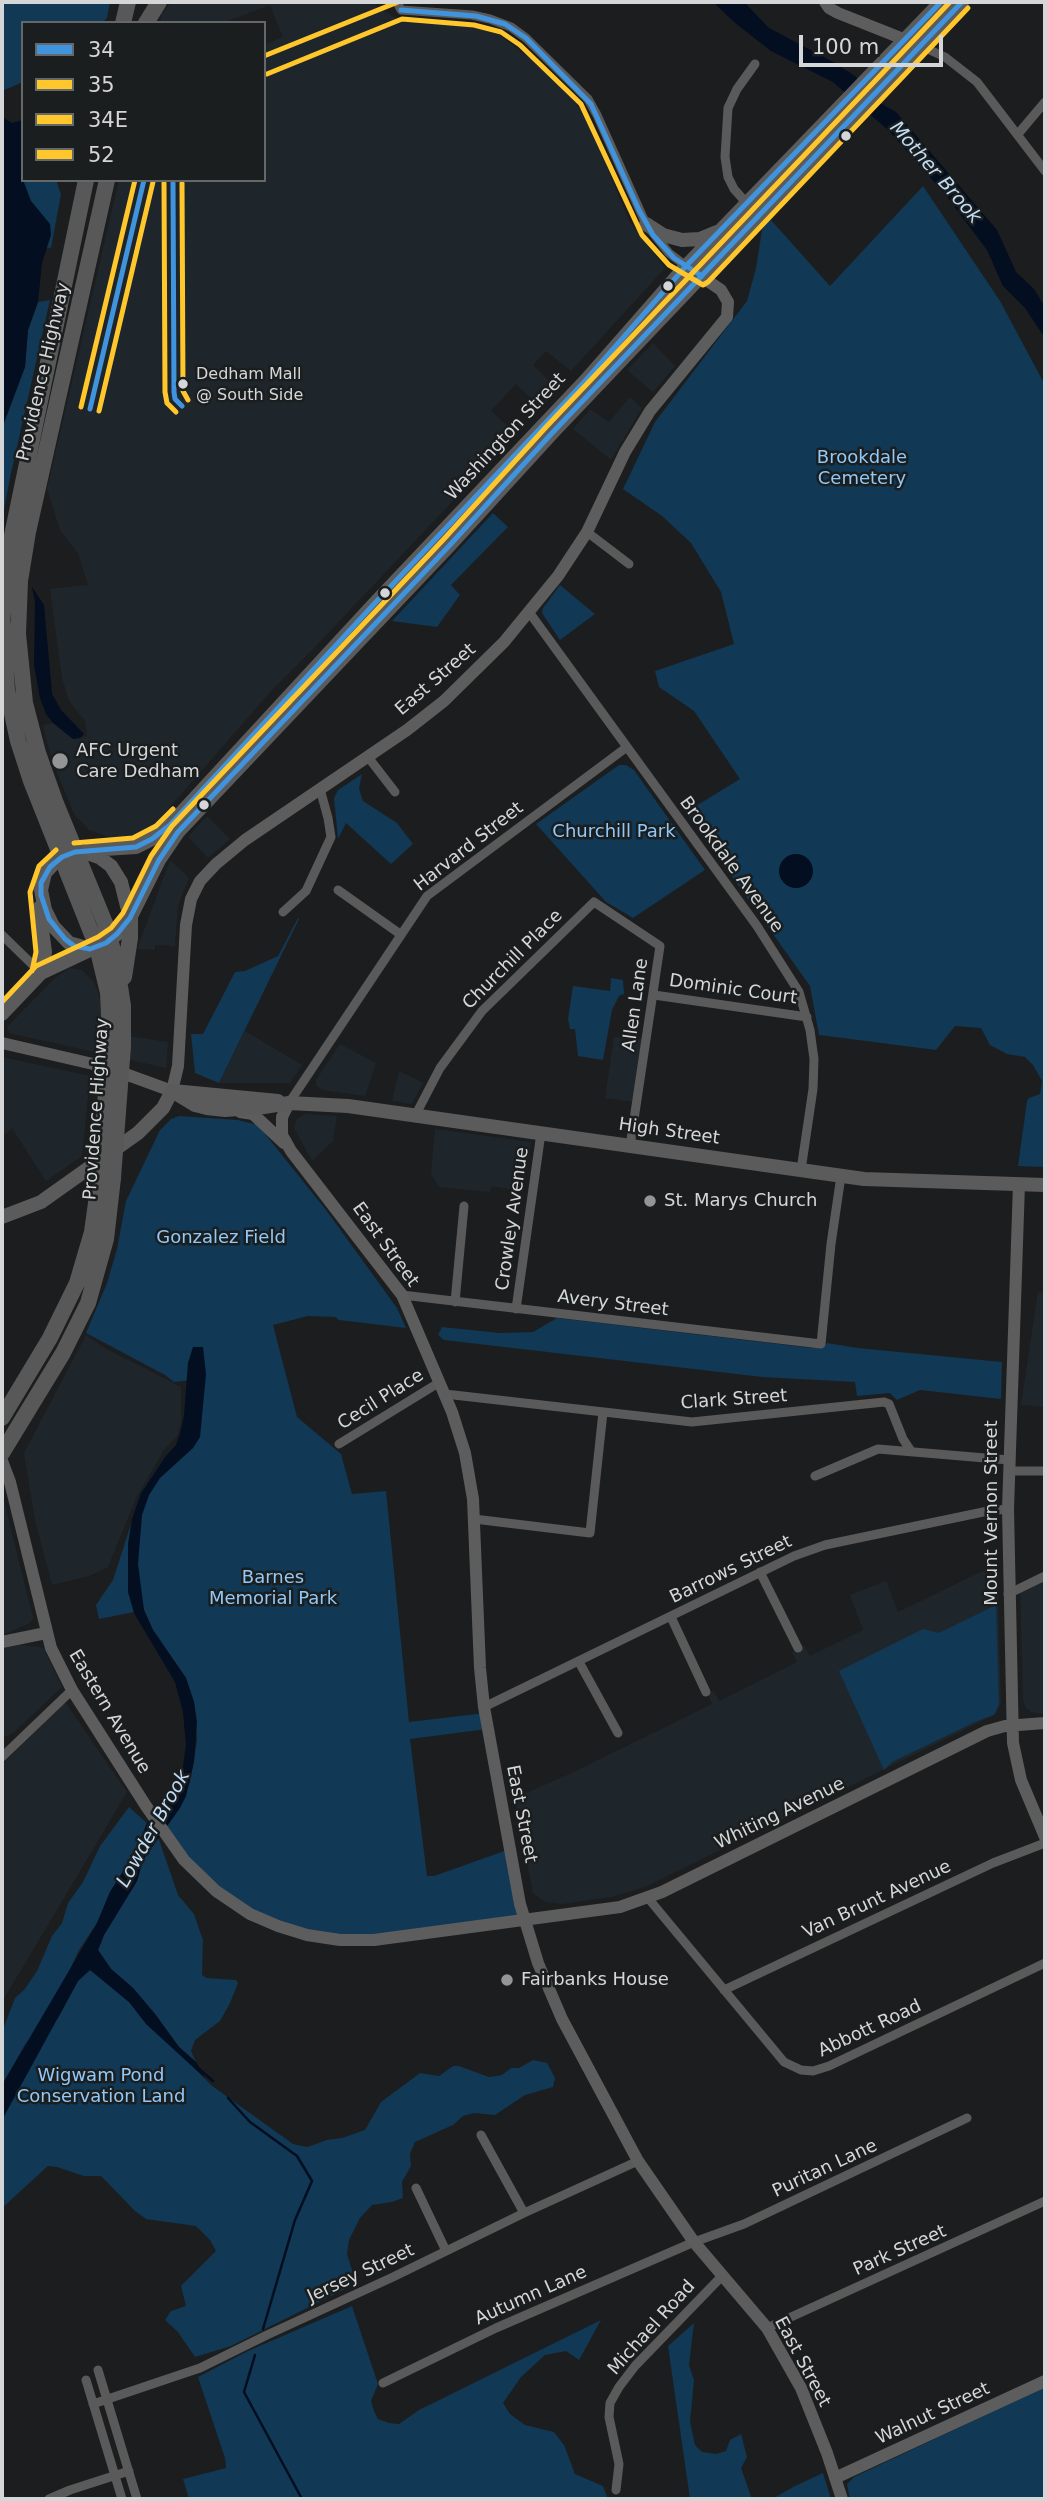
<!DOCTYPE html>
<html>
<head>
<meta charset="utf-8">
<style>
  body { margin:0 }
  #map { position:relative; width:1047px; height:2501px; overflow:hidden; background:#1c1d1e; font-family:"DejaVu Sans",sans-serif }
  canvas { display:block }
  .frame { position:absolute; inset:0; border:4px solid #d5d6d8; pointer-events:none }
  .legend { position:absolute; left:21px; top:21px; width:245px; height:161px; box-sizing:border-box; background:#1b1e1f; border:2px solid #656869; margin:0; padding:9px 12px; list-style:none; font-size:21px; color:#d5d6d8 }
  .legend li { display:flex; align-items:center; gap:14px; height:35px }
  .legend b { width:35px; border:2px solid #656869 }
  .scale { position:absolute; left:799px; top:35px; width:144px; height:32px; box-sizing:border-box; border:4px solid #d5d6d8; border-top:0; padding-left:9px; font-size:21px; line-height:24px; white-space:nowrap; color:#d5d6d8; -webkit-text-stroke:5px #1b1e1f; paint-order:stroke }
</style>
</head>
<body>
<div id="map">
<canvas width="1047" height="2501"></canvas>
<div class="frame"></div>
<ul class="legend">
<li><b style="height:9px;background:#4094de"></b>34</li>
<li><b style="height:9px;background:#ffc72c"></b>35</li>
<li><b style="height:9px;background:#ffc72c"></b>34E</li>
<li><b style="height:9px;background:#ffc72c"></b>52</li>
</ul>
<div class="scale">100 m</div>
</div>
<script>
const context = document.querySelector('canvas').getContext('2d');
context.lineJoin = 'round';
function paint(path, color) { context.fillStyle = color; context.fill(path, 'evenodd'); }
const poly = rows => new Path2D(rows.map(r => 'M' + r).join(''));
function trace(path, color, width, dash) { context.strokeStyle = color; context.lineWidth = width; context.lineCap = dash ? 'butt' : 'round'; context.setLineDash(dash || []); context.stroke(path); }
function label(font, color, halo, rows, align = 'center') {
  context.font = font + ' "DejaVu Sans",sans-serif'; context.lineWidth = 5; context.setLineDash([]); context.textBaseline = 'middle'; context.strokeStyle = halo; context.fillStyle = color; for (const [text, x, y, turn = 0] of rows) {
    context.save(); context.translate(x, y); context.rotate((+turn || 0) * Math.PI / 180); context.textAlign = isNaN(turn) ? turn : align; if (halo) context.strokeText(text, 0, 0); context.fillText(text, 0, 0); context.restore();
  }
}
const built = poly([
  [171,2,374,2,375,5,402,22,425,21,478,27,501,36,554,77,585,114,629,221,665,268,571,371,546,351,533,365,558,390,541,408,516,384,491,411,516,434,315,647,271,691,156,823,145,831,131,837,112,838,89,830,74,814,51,758,43,725,53,723,73,739,87,736,85,721,69,701,62,678,50,589,88,585,78,553,60,530,47,489,119,180,264,180,264,45,283,37,270,5,222,23,160,23,161,15],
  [653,343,675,366,653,392,627,370],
  [630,397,642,408,611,460,573,429,590,409,609,422],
  [207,816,230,839,208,858,188,837],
  [170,860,189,878,178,905,175,946,155,945,155,950,137,949],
  [70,968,82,970,93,981,97,989,100,1000,101,1032,168,1042,166,1068,9,1033,7,1027,55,978],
  [245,1031,302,1065,290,1083,219,1083],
  [614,1037,643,1039,633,1102,605,1098],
  [340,1044,376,1063,365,1096,323,1090,316,1086,316,1080],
  [2,1057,90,1076,82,1156,46,1181,12,1128,2,1137],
  [399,1071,423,1083,412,1104,392,1101],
  [304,1114,337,1116,333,1141,312,1161,294,1128,297,1119],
  [435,1129,531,1142,523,1191,491,1186,490,1192,439,1187,431,1173],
  [1038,1292,1045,1293,1045,1407,1021,1405],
  [86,1335,103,1347,181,1387,181,1422,177,1436,164,1450,136,1498,108,1567,89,1576,52,1585,35,1520,24,1453],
  [2,1493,33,1618,30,1623,2,1635],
  [997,1564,1001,1703,996,1714,645,1887,612,1897,562,1904,545,1902,533,1893,515,1798,576,1771,712,1704,708,1694,714,1691,719,1701,797,1662,792,1652,804,1646,810,1656,863,1630,850,1595,886,1581,898,1612],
  [1045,1570,1045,1713,1040,1714,1031,1712,1026,1708,1023,1700,1020,1583],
  [20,1645,40,1647,44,1649,62,1687,14,1732,2,1738,2,1648],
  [65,1702,127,1792,2,2002,2,1765]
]);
const green = poly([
  [2,2,110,2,107,18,102,23,23,23,23,82,2,91],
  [23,158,23,180,56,180,61,194,51,248,32,246,18,174],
  [923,186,1000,301,1045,385,1045,1167,1018,1166,1027,1101,1029,1098,1040,1094,1042,1081,1033,1065,1025,1057,1007,1054,990,1045,981,1028,955,1026,936,1050,819,1035,810,986,686,812,740,779,694,711,659,687,655,671,734,644,721,592,691,543,662,516,623,489,655,422,747,301,756,268,762,230,765,225,771,220,830,286],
  [50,300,10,478,2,520,2,428,25,367,28,330,38,302],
  [493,513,508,527,451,585,460,595,437,627,392,621],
  [560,585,595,614,560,640,542,613,543,608],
  [619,765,626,765,634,770,705,870,633,918,606,902,536,824],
  [362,774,359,789,363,801,397,823,413,844,391,864,346,823,338,839,334,798,338,790],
  [298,918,299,919,219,1083,195,1073,191,1034,203,1034,235,972,245,971,278,956],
  [611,978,623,980,624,994,619,996,612,1010,603,1060,578,1056,575,1029,570,1029,568,1019,573,986,610,991],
  [179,1116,238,1120,258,1125,326,1210,397,1308,406,1328,339,1320,335,1317,308,1316,273,1325,297,1417,341,1454,352,1494,386,1491,409,1722,485,1713,487,1729,410,1739,427,1876,434,1876,510,1849,524,1921,340,1940,239,1907,163,1831,190,1782,197,1741,194,1702,186,1678,153,1630,144,1610,99,1619,96,1605,113,1580,141,1493,165,1457,199,1422,201,1379,174,1382,165,1375,86,1333,107,1283,117,1249,126,1201,160,1130,171,1119],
  [557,1318,812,1348,824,1347,827,1343,858,1348,1002,1362,1001,1399,920,1390,897,1400,890,1393,857,1396,855,1382,762,1377,444,1340,438,1335,442,1327,500,1333,533,1332],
  [996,1605,999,1704,994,1715,977,1721,892,1762,884,1770,839,1671,923,1629,939,1633],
  [129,1807,147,1823,136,1851,110,1892,97,1923,79,1950,63,1984,57,2020,78,1981,90,1969,129,2002,211,2085,293,2144,307,2147,327,2140,342,2138,365,2130,381,2102,420,2073,439,2076,453,2066,459,2066,489,2077,502,2075,511,2068,519,2068,533,2060,547,2063,555,2078,553,2087,525,2095,495,2115,474,2113,463,2116,453,2125,415,2142,410,2154,411,2166,402,2182,403,2198,392,2202,372,2205,360,2218,349,2240,347,2254,353,2273,349,2282,351,2286,231,2346,195,2357,178,2332,165,2320,171,2311,186,2306,181,2286,216,2251,210,2240,196,2226,146,2219,135,2211,101,2176,84,2176,57,2167,48,2166,2,2208,2,2096,27,2041,2,2085,2,2032,15,1998,24,1990,37,1971,52,1936,62,1923,68,1903,83,1882,100,1846],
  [158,1837,178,1895,194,1914,203,1940,202,1975,207,1978,236,1980,238,1983,230,2003,220,2021,195,2040,191,2051,196,2062,179,2047,155,2014,133,1988,111,1969,98,1950,104,1935,137,1881,143,1860],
  [352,2306,378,2384,371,2401,374,2411,378,2419,389,2423,399,2424,419,2410,601,2320,579,2360,566,2351,545,2355,521,2377,503,2403,510,2414,525,2425,554,2432,564,2445,575,2474,603,2486,608,2499,189,2499,183,2479,226,2468,225,2458,198,2377,248,2351],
  [694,2323,689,2365,694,2380,690,2422,695,2445,702,2452,716,2454,726,2451,730,2440,741,2434,747,2457,741,2468,752,2499,690,2499,668,2346],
  [1045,2387,1045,2499,850,2499,847,2484,854,2477],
  [823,2473,831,2499,772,2499,795,2486]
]);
const water = poly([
  [713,2,744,2,769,28,835,63,855,76,880,103,896,112,997,230,1016,272,1034,289,1045,307,1045,338,1025,308,1003,286,987,250,945,194,888,130,833,82,771,51,734,22],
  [2,117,12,123,23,120,23,180,31,201,50,224,51,235,42,263,38,302,28,330,25,367,2,428],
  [32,587,44,605,52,694,61,710,84,734,80,738,73,739,53,723,46,714,40,698,34,665,35,602],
  '779 871a17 17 0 1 1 34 0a17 17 0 1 1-34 0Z',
  [193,1347,203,1347,206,1374,200,1437,193,1448,160,1478,149,1495,142,1515,138,1564,144,1610,153,1630,186,1678,194,1702,197,1722,194,1762,186,1796,180,1808,143,1860,137,1881,104,1935,98,1950,111,1969,133,1988,155,2014,179,2047,196,2062,205,2078,146,2024,129,2002,90,1970,78,1981,2,2120,2,2085,97,1923,110,1892,136,1851,147,1823,170,1794,182,1773,186,1745,183,1712,175,1682,134,1613,128,1592,128,1544,132,1519,141,1493,165,1457,176,1445,180,1434,184,1416,188,1363]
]);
const stream = poly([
  [197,2067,213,2081],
  [228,2098,250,2122,297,2156,312,2181,295,2220,263,2329],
  [255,2355,244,2392,302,2499]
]);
const street = poly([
  [397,2,401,10,472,15,490,19,511,27,526,38,588,99,597,115,646,224,669,253,686,266],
  [921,46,945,57,977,82,1045,171],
  [755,64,737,89,728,108,725,157,728,177,734,189,759,217],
  [1018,134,1045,102],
  [587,532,629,564],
  [529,612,757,926,799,992,810,1030,814,1059,813,1089,801,1170],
  [368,757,395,792],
  [338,890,400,934],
  [283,912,306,891,331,837,328,818,320,789],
  [2,935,41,973],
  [654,995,807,1017],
  [289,1103,427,896,627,747],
  [415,1116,440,1068,482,1011,594,902,660,946,630,1146],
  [402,1295,821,1344,831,1244,841,1176],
  [455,1302,464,1206],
  [516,1309,541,1133],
  [445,1394,692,1422,884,1402,889,1404,903,1439,911,1451],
  [339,1444,440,1382],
  [1009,1471,1045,1471],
  [815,1476,878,1449,1009,1460],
  [474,1519,590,1533,603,1412],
  [760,1572,798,1648],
  [1008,1594,1045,1576],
  [671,1617,706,1692],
  [579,1662,618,1733],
  [484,1707,794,1556,825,1545,988,1511,1008,1509],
  [2,1757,72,1690],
  [648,1898,784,2062,801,2070,813,2071,829,2066,1045,1963],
  [724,1990,993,1863,1045,1843],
  [481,2135,524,2213],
  [416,2188,446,2251],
  [767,2328,1045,2201],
  [98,2370,137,2499],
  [86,2380,122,2499],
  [383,2383,496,2328,694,2242,744,2224,967,2118],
  [93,2404,200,2368,267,2335,393,2277,524,2213,638,2161],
  [616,2490,619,2464,609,2417,610,2403,619,2387,635,2366,723,2275],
  [49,2499,70,2490,129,2471]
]);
const secondary = poly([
  [825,2,829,8,838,13,921,46],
  [2,1043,106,1067,172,1091,178,1066,186,925,191,899,200,881,216,864,245,840,407,730,444,701,504,642,558,576,587,532,625,452,650,411,727,317,728,302,721,290,686,266],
  [289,1103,282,1117,282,1135,291,1151,402,1295,452,1412,465,1453,473,1499,480,1668,484,1707,520,1904,538,1963,562,2019,638,2161,694,2242,767,2328,801,2388,827,2453,842,2499],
  [240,1112,253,1114,284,1143],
  [1019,1184,1008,1509,1013,1743,1021,1780,1045,1837],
  [2,1461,10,1482,51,1648,72,1690,146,1806,184,1860,216,1891,250,1914,278,1926,307,1935,340,1940,374,1940,620,1907,662,1892,987,1731,1005,1726,1045,1723],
  [2,1642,46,1633],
  [835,2478,1045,2381]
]);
const primary = poly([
  [646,224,663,235,682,240,700,239,717,232],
  [89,850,136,847,152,839,170,825,375,603,586,380,686,266,941,2],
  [39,908,45,952,41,973],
  [130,918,121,882,111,866,99,857,84,852,72,852,57,860,45,873,41,890,45,910,53,926,69,943,90,949,106,943,117,934,130,918,159,860,178,832,449,546,553,432,962,2],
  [2,1014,41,973,92,949],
  [172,1091,195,1105,207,1108,225,1110,264,1107,289,1103,348,1106,864,1179,1045,1185],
  [173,1091,278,1101],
  [2,1217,41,1202,138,1133,163,1108,172,1091]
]);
const highway = poly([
  [123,23,128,2],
  [146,23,159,2],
  [86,180,9,550,2,620,7,690,18,741,31,781,97,947,108,993,110,1042],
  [107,180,28,532,20,581,18,634,25,703,38,753,55,801,105,923,116,960,123,1006,123,1046],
  [124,977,130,938,130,918],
  [2,1418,50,1338,77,1283,92,1232,99,1181],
  [2,1453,63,1353,88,1303,106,1239,113,1178]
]);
const highwayBridge = poly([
  [113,1178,123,1046],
  [99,1181,110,1042]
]);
const bus1 = poly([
  [941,2,686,266,586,380,375,603,170,825,152,839,136,847,75,852,62,857,50,867,41,883,41,895,49,919,65,939,74,946,90,949,106,943,117,934,130,918,159,860,178,832,449,546,553,432,962,2],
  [401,10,476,16,505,24,526,38,591,104,639,210,653,235,674,258,702,276],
  [173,183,174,392,175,399,182,406],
  [90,409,144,180]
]);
const bus2 = poly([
  [267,74,402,19,474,25,501,32,520,45,581,104,642,235,669,265,703,285,708,282,968,8],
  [164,183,165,392,167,403,176,412],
  [99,411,153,182]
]);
const bus3 = poly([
  [74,843,133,838,156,826,173,809],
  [32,971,36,952,30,892,39,866,56,850],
  [2,1002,36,966,98,937,111,928,123,913,151,856,172,826,443,540,547,426,950,2]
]);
const bus4 = poly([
  [264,56,398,2],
  [182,183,183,391,188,400],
  [81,407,135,180]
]);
const markers = [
  [846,136,6,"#d5d6d8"],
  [668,286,6,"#d5d6d8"],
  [183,384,6,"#d5d6d8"],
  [385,593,6,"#d5d6d8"],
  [60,761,9,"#949597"],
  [204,805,6,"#d5d6d8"],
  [650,1201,7,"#949597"],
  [507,1980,7,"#949597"]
];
const busNames = [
  ["Dedham Mall",196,375],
  ["@ South Side",196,396]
];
const streetNames = [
  ["Providence Highway",44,372,-77],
  ["Washington Street",506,437,-47],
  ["East Street",436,680,-41],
  ["Harvard Street",469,847,-38],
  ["Brookdale Avenue",731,865,54],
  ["Churchill Place",513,960,-45],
  ["Dominic Court",733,990,8],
  ["Allen Lane",636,1005,-82],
  ["Providence Highway",97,1109,-86],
  ["High Street",669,1132,8],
  ["Crowley Avenue",513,1219,-82],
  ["East Street",385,1245,54],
  ["Avery Street",613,1304,7],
  ["Cecil Place",381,1400,-32],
  ["Clark Street",734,1400,-4],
  ["Mount Vernon Street",992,1513,-90],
  ["Barrows Street",731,1570,-26],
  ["Eastern Avenue",109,1712,59],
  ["East Street",521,1814,79],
  ["Whiting Avenue",780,1814,-26],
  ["Van Brunt Avenue",877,1900,-25],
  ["Abbott Road",870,2029,-25],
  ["Puritan Lane",825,2169,-25],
  ["Park Street",900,2251,-24],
  ["Jersey Street",361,2274,-25],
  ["Autumn Lane",531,2296,-24],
  ["Michael Road",652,2328,-48],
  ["East Street",802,2362,62],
  ["Walnut Street",933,2414,-25]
];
const parkNames = [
  ["Brookdale",862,458],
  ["Cemetery",862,479],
  ["Churchill Park",614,832],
  ["Gonzalez Field",221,1238],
  ["Barnes",273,1578],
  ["Memorial Park",273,1599],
  ["Wigwam Pond",101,2076],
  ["Conservation Land",101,2097]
];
const poiNames = [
  ["AFC Urgent",76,751],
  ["Care Dedham",76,772],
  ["St. Marys Church",664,1201],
  ["Fairbanks House",521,1980]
];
const waterNames = [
  ["Mother Brook",935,173,49],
  ["Lowder Brook",154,1829,-61]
];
paint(built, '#1f262b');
paint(green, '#113854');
paint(water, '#030e20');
trace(stream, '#030e20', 2.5);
trace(street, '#5a5a5a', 9);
trace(secondary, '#5d5d5d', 12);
trace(primary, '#5b5b5b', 14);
trace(highway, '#585858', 16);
trace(highwayBridge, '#585858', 16);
trace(bus1, '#4094de', 5);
trace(bus2, '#ffc72c', 5);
trace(bus3, '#ffc72c', 5);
trace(bus4, '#ffc72c', 5);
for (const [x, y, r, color] of markers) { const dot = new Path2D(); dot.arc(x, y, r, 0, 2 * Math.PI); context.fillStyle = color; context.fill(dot); trace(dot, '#1b1e1f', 2.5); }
label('16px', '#d5d6d8', '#1b1e1f', busNames, 'left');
label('18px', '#d5d6d8', '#1b1e1f', streetNames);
label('18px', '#90c9f9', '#1b1e1f', parkNames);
label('18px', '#d5d6d8', '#1b1e1f', poiNames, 'left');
label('italic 19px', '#c2def7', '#1b1e1f', waterNames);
</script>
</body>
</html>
